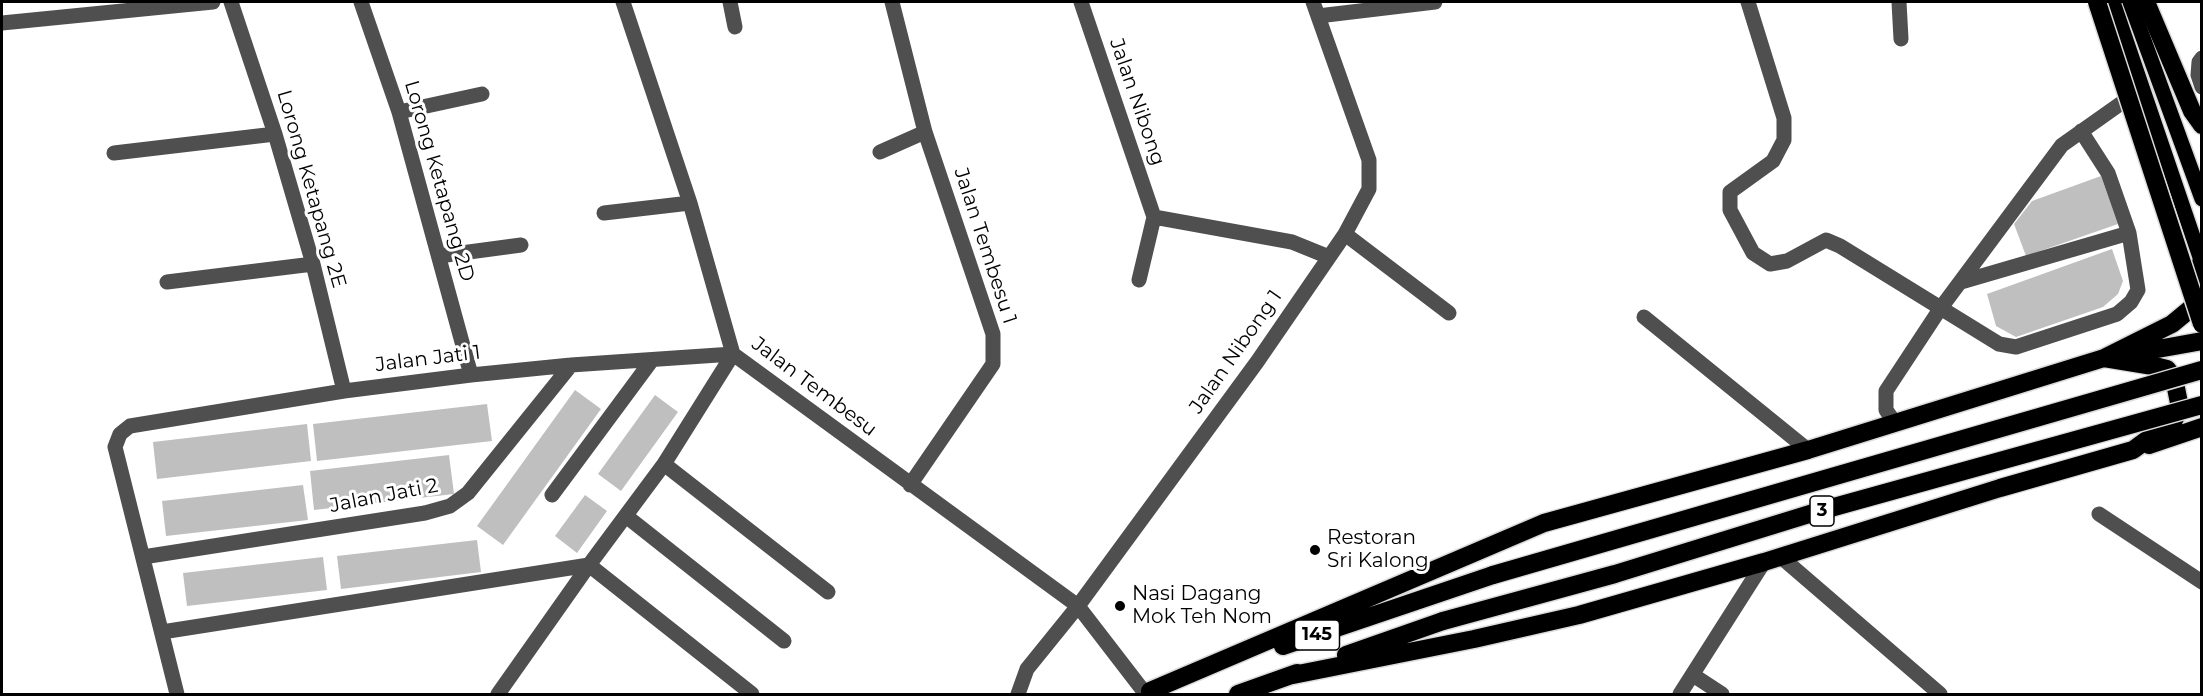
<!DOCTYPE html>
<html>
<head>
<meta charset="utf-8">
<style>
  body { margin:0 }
  #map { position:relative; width:2203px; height:696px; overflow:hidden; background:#fff; font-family:Montserrat,sans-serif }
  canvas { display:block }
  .frame { position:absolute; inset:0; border:3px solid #000; pointer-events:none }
</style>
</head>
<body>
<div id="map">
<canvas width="2203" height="696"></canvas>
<div class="frame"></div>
</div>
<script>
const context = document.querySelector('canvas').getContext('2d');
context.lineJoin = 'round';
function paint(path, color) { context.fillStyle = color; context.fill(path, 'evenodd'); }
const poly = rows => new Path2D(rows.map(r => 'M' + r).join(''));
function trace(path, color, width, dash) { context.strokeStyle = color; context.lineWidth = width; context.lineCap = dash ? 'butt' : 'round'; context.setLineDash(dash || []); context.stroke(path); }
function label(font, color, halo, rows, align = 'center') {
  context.font = font + ' Montserrat,sans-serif'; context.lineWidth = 6; context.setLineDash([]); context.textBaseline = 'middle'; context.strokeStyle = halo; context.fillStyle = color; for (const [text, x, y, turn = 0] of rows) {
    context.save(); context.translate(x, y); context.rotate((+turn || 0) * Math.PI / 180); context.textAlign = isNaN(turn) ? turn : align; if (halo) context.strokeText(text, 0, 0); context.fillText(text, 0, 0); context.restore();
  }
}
const building = poly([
  [2101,176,2118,224,2026,256,2014,224,2032,201],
  [2112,249,2123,281,2118,294,2103,307,2016,337,1996,326,1987,294],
  [575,390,601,409,503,545,477,526],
  [655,395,678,412,621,491,598,474],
  [487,404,492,441,317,461,313,424],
  [307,424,311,461,157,479,153,442],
  [449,455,454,494,314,510,310,471],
  [303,485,308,520,166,536,162,501],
  [585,495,607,511,577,553,555,536],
  [477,540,481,572,341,589,337,556],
  [323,557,327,590,187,606,183,573]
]);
const minor = poly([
  [231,2,275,134,313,264,344,391],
  [361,2,399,112,471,375],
  [623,2,690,203,733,354,1078,606,1145,693],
  [730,2,735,27],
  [892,2,925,132,993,334,993,364,910,485],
  [1081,2,1154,217],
  [1748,2,1784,118,1784,140,1773,161,1730,192,1730,210,1753,253,1770,264,1787,261,1826,240,1840,246,1999,344,2016,347,2117,314,2131,302,2138,290,2129,233,2108,173,2081,131],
  [1899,2,1901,39],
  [1318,16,1435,2],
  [2,23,213,2],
  [2202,58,2199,62,2198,75,2202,87],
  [399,112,482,94],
  [880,152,925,132],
  [114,153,275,134],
  [604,213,690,203],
  [1154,217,1292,242,1329,257],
  [1345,234,1449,313],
  [439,256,521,245],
  [1139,280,1154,217],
  [167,282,313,264],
  [1961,282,2129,233],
  [1644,317,1808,450],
  [1895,423,1886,410,1886,391,1940,309,2062,145,2137,92],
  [664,464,828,592],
  [552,495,652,360],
  [2099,514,2202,582],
  [626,516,784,641],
  [143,557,425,513,450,506,468,493,571,365],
  [1781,557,1940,694],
  [162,632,589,565,752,694],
  [1693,675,1722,694],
  [177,694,115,447,120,434,130,426,344,391,471,375,571,365,733,354],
  [498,694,589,565,664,464,733,354],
  [1018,694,1027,669,1078,606,1257,362,1345,234,1369,189,1369,160,1313,2],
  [1680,694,1764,562]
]);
const major = poly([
  [2113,2,2202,263],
  [2130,2,2202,199]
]);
const highway = poly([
  [2146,2,2192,111,2202,125],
  [2124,355,2202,341],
  [2104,358,2172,324,2195,305,2201,262],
  [2149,445,2202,427],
  [1283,646,1493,575],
  [1346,655,1443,621],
  [1150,691,1544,523,1808,450,2104,358,2159,367,2167,369,2174,378,2180,408,2174,420,2133,450,2000,488,1764,562,1579,615,1474,639,1288,676],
  [1238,694,1297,673]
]);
const highwayBridge = poly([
  [2097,2,2202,324],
  [1493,575,2202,370],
  [1443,621,1615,574,1816,512,2202,405]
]);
const markers = [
  [1315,550,6,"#000"],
  [1120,606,6,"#000"]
];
const shields = [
  [1822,511,24],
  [1317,635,45]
];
const shieldNames = [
  ["3",1822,511],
  ["145",1317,635]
];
const streetNames = [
  ["Jalan Nibong",1137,102,71],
  ["Lorong Ketapang 2D",439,181,74],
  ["Lorong Ketapang 2E",311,189,74],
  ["Jalan Tembesu 1",985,246,72],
  ["Jalan Nibong 1",1236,352,-55],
  ["Jalan Jati 1",428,359,-7],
  ["Jalan Tembesu",814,387,37],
  ["Jalan Jati 2",384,496,-11]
];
const poiNames = [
  ["Restoran",1327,538],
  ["Sri Kalong",1327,561],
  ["Nasi Dagang",1132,594],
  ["Mok Teh Nom",1132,617]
];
paint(building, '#bfbfbf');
trace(major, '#dbdbdb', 18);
trace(highway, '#dbdbdb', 21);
trace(minor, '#4f4f4f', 15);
trace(major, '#000', 15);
trace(highway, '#000', 18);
trace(highwayBridge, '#dbdbdb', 21, []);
trace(highwayBridge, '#000', 18);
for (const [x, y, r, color] of markers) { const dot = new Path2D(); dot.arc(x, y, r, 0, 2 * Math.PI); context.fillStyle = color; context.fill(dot); trace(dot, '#fff', 2); }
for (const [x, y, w] of shields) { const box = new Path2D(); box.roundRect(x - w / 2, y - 15, w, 30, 4.5); context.fillStyle = '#fff'; context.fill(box); trace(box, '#000', 1.5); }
label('bold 18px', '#000', null, shieldNames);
label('20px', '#000', '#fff', streetNames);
label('20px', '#000', '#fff', poiNames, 'left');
</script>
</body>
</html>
